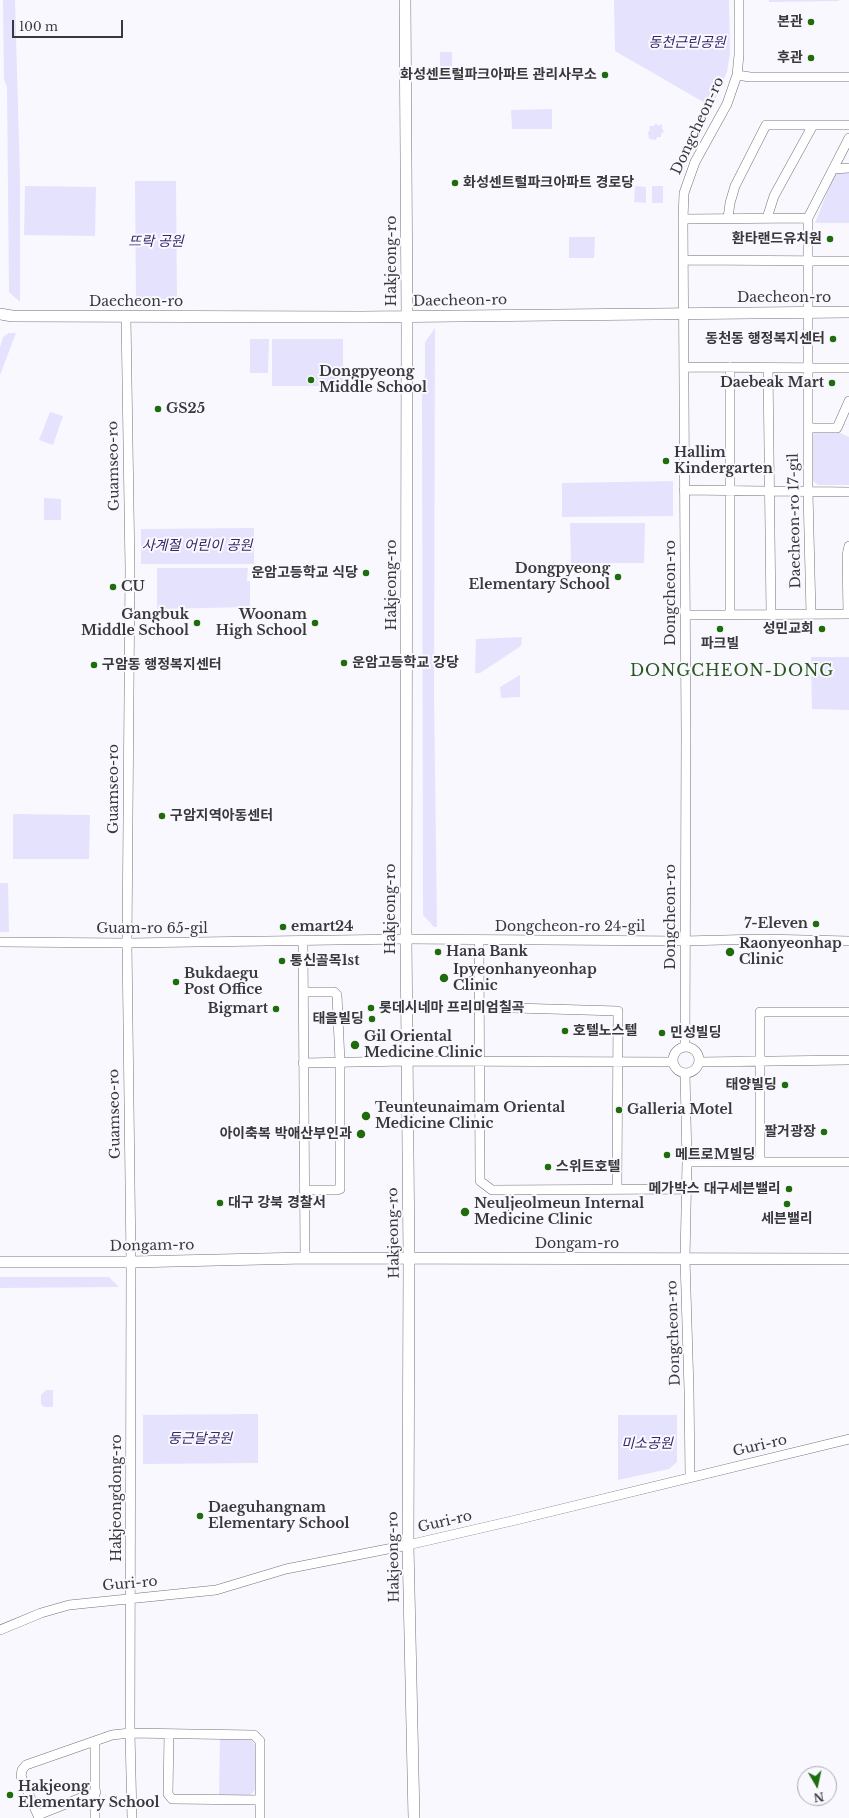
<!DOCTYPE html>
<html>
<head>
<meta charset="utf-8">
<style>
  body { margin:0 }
  #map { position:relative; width:849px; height:1818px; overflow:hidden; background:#f9f8ff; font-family:"Libre Baskerville",serif }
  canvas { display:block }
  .north { position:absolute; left:797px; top:1766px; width:40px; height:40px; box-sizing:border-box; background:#f9f8ff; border:1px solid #acabb1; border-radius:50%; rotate:171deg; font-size:11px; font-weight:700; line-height:16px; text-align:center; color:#39383b }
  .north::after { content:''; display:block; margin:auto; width:14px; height:18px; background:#1f6c0d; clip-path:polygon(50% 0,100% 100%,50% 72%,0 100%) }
  .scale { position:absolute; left:12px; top:20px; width:111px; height:18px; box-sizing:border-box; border:2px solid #39383b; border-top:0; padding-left:5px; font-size:12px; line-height:14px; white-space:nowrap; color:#39383b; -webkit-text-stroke:3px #f9f8ff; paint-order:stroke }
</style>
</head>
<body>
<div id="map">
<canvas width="849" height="1818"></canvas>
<div class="north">N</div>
<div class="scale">100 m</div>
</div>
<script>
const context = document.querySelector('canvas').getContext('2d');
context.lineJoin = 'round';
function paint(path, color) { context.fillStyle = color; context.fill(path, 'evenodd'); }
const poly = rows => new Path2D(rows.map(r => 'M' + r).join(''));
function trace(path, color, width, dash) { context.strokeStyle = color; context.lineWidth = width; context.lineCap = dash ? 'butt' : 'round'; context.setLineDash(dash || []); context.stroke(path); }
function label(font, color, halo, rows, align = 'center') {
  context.font = font + ' "Libre Baskerville","Noto Sans KR",serif'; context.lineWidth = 4; context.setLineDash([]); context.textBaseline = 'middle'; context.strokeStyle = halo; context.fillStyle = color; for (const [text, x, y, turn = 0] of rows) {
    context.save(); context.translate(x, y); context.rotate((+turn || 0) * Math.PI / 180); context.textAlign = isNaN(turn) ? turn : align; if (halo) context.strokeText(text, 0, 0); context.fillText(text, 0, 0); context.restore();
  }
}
const green = poly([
  [3,0,15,0,20,180,20,302,9,292,7,87,4,79],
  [614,0,729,0,730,53,727,72,712,107,615,51],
  [769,0,839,0,839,1,769,2],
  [440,52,452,52,452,75,440,75],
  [552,109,552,129,512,129,511,110],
  [656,123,658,126,662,124,662,128,664,132,661,134,661,137,657,137,656,140,649,139,648,132,650,130,649,126,654,126],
  [836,170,849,170,849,234,849,223,815,223],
  [135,181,176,181,177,302,136,302],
  [25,186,96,187,95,236,24,235],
  [635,186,646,187,646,203,634,202],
  [652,186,663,186,663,203,652,203],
  [569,237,595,237,594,258,569,258],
  [435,328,434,694,437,927,434,927,423,915,422,388,425,376,425,342],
  [9,333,16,333,0,375,0,347,3,337],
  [250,339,269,339,268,373,250,373],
  [272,339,343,339,343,386,272,386],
  [50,412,63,416,53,445,39,440],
  [816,431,836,431,849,437,849,485,818,485,812,480,812,435],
  [673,481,673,516,562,517,562,483],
  [44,498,61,499,61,520,44,520],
  [570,523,645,523,644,563,571,563],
  [254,528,254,564,141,564,141,529],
  [157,568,248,568,247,581,250,581,250,607,157,609],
  [522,637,521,646,480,673,475,673,476,639],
  [811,657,849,657,849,710,812,709],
  [520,675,520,697,501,698,500,687],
  [13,814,90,815,89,859,13,859],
  [0,883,8,883,9,932,0,932],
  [0,1277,109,1277,119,1287,0,1288],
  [46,1390,53,1390,53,1407,44,1407,41,1404,41,1395],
  [258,1414,258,1463,143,1464,143,1415],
  [618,1415,677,1415,677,1462,669,1469,618,1480],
  [220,1739,251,1740,256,1746,255,1790,250,1795,219,1795]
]);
const minor = poly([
  [737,75,750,77,849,77],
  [833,169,849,168],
  [728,218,730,203,735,186,766,125,849,125],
  [767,218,774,196,813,125],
  [683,219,808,218],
  [684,260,849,261],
  [126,317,130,569,127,943,131,1262,130,1733,132,1818],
  [684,367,849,368],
  [768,368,771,614],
  [809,428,837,428,849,401],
  [684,490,849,492],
  [730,614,730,367],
  [811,614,808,492,808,218,849,138],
  [848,614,847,555,849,546],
  [685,615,849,614],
  [479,941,480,1181,492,1190,686,1189],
  [0,942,127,943,406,939,684,941,762,939,849,941],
  [303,942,305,1258],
  [303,992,334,992,337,995,340,1062,340,1189,337,1190,304,1190],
  [480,1007,618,1011,617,1189],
  '673 1060a13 13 0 1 1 26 0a13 13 0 1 1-26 0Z',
  [685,1047,686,734,683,219,684,193,695,162,727,104,737,75,739,55,739,0],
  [699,1062,849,1060],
  [303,1063,407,1061,673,1062],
  [685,1073,687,1162,685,1259,689,1390,690,1477],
  [687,1162,849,1162],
  [760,1162,760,1012,849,1012],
  [0,1630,41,1613,69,1605,216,1590,286,1569,408,1545,516,1520,849,1439],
  [169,1734,168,1794,172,1799,260,1800],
  [95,1741,95,1818],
  [38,1815,96,1792],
  [39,1818,21,1776,22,1770,26,1765,112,1735,130,1733,254,1735,260,1741,260,1818]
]);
const major = poly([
  [405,0,407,316,406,939,409,1258,408,1545,414,1818],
  [0,314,12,316,362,317,849,312],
  [0,1262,131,1262,305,1258,849,1259]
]);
const markers = [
  [811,22,4,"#1f6c0d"],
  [811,58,4,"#1f6c0d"],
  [605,75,4,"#1f6c0d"],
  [455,183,4,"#1f6c0d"],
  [830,239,4,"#1f6c0d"],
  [833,339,4,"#1f6c0d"],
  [311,380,4,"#1f6c0d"],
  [832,383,4,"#1f6c0d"],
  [158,409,4,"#1f6c0d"],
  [666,461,4,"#1f6c0d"],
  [366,573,4,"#1f6c0d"],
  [618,577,4,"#1f6c0d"],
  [113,587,4,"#1f6c0d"],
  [197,623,4,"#1f6c0d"],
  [315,623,4,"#1f6c0d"],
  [720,629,4,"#1f6c0d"],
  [822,629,4,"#1f6c0d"],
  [344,663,4,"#1f6c0d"],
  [94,665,4,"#1f6c0d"],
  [162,816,4,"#1f6c0d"],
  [816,924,4,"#1f6c0d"],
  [283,927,4,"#1f6c0d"],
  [438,952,4,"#1f6c0d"],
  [730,952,5,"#1f6c0d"],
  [282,961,4,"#1f6c0d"],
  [444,978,5,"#1f6c0d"],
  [176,982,4,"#1f6c0d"],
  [371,1008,4,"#1f6c0d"],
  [276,1009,4,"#1f6c0d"],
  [372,1019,4,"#1f6c0d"],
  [565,1031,4,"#1f6c0d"],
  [662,1033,4,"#1f6c0d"],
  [355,1045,5,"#1f6c0d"],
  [785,1085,4,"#1f6c0d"],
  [619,1110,4,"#1f6c0d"],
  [366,1116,5,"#1f6c0d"],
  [824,1132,4,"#1f6c0d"],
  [361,1134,5,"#1f6c0d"],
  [667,1155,4,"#1f6c0d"],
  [548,1167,4,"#1f6c0d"],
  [789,1189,4,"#1f6c0d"],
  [220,1203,4,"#1f6c0d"],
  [787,1204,4,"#1f6c0d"],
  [465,1212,5,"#1f6c0d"],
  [200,1516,4,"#1f6c0d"],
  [10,1795,4,"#1f6c0d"]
];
const poiNames = [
  ["본관",803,22,"right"],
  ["후관",803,58,"right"],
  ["화성센트럴파크아파트 관리사무소",597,75,"right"],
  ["화성센트럴파크아파트 경로당",463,183],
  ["환타랜드유치원",822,239,"right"],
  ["동천동 행정복지센터",825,339,"right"],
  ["Dongpyeong",319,372],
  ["Middle School",319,388],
  ["Daebeak Mart",824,383,"right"],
  ["GS25",166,409],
  ["Hallim",674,453],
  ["Kindergarten",674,469],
  ["Dongpyeong",610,569,"right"],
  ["Elementary School",610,585,"right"],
  ["운암고등학교 식당",358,573,"right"],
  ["CU",121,587],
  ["Gangbuk",189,615,"right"],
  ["Middle School",189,631,"right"],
  ["Woonam",307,615,"right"],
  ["High School",307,631,"right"],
  ["성민교회",814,629,"right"],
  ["파크빌",720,644,"center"],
  ["운암고등학교 강당",352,663],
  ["구암동 행정복지센터",102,665],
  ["구암지역아동센터",170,816],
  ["7-Eleven",808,924,"right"],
  ["emart24",291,927],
  ["Raonyeonhap",739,944],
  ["Clinic",739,960],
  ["Hana Bank",446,952],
  ["통신골목1st",290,961],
  ["Ipyeonhanyeonhap",453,970],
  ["Clinic",453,986],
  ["Bukdaegu",184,974],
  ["Post Office",184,990],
  ["롯데시네마 프리미엄칠곡",379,1008],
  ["Bigmart",268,1009,"right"],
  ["태을빌딩",364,1019,"right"],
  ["호텔노스텔",573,1031],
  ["민성빌딩",670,1033],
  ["Gil Oriental",364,1037],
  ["Medicine Clinic",364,1053],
  ["태양빌딩",777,1085,"right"],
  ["Teunteunaimam Oriental",375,1108],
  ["Medicine Clinic",375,1124],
  ["Galleria Motel",627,1110],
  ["팔거광장",816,1132,"right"],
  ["아이축복 박애산부인과",352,1134,"right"],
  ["메트로M빌딩",675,1155],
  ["스위트호텔",556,1167],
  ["메가박스 대구세븐밸리",781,1189,"right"],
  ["대구 강북 경찰서",228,1203],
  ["Neuljeolmeun Internal",474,1204],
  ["Medicine Clinic",474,1220],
  ["세븐밸리",787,1219,"center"],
  ["Daeguhangnam",208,1508],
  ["Elementary School",208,1524],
  ["Hakjeong",18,1787],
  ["Elementary School",18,1803]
];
const parkNames = [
  ["동천근린공원",687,43],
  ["뜨락 공원",156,242],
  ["사계절 어린이 공원",197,546],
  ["둥근달공원",200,1439],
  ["미소공원",647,1444]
];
const streetNames = [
  ["Dongcheon-ro",698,126,-65],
  ["Hakjeong-ro",392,261,-90],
  ["Daecheon-ro",784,298],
  ["Daecheon-ro",460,301,-1],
  ["Daecheon-ro",136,302],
  ["Guamseo-ro",114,466,-91],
  ["Daecheon-ro 17-gil",795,521,-91],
  ["Hakjeong-ro",392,585,-90],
  ["Dongcheon-ro",671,593,-90],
  ["Guamseo-ro",114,789,-90],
  ["Hakjeong-ro",391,909,-90],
  ["Dongcheon-ro",671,917,-90],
  ["Dongcheon-ro 24-gil",570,927],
  ["Guam-ro 65-gil",152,929],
  ["Guamseo-ro",115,1114,-91],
  ["Hakjeong-ro",394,1233,-91],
  ["Dongam-ro",577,1244],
  ["Dongam-ro",152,1246,-1],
  ["Dongcheon-ro",674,1333,-92],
  ["Guri-ro",760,1446,-13],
  ["Hakjeongdong-ro",117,1498,-90],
  ["Guri-ro",445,1522,-13],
  ["Hakjeong-ro",394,1557,-91],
  ["Guri-ro",130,1584,-5]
];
const quarterNames = [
  ["DONGCHEON-DONG",732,671]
];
paint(green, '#e5e2fe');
trace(minor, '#73737a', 10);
trace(major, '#73737a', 12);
trace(minor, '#fff', 9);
trace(major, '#fff', 11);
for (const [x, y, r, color] of markers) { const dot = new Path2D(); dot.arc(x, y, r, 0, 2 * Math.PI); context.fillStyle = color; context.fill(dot); trace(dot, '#f9f8ff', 1.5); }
label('bold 14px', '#39383b', '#f9f8ff', poiNames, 'left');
label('italic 14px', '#372668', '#f9f8ff', parkNames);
label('14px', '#39383b', '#f9f8ff', streetNames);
context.letterSpacing = '1px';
label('16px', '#28571f', '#f9f8ff', quarterNames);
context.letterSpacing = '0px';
</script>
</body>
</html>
